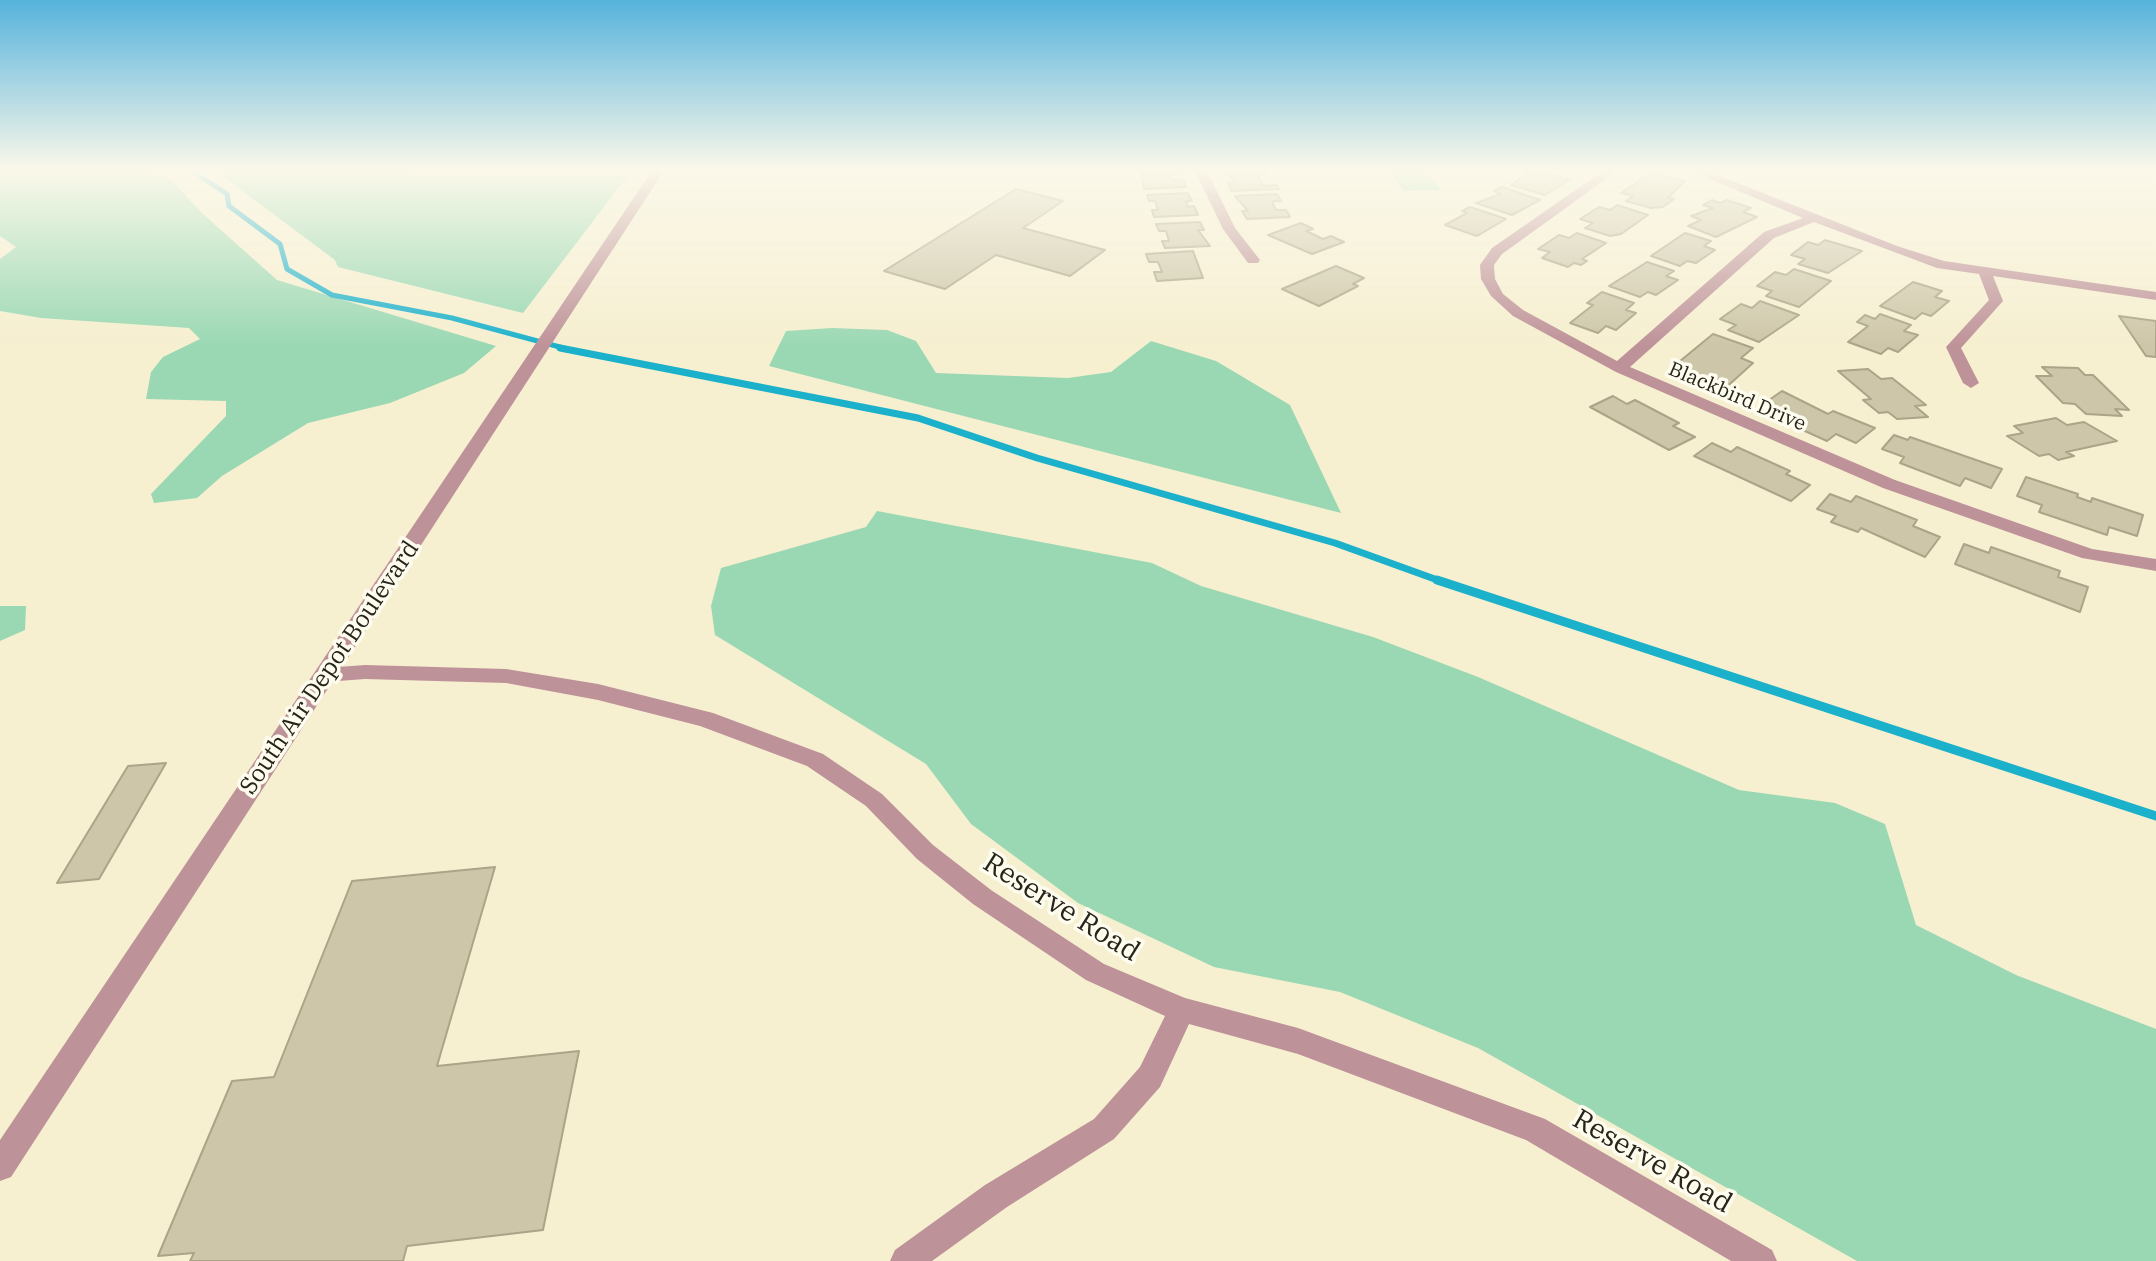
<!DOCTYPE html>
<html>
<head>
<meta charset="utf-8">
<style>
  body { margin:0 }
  canvas { display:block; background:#f6efd0 }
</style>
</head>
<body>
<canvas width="2156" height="1261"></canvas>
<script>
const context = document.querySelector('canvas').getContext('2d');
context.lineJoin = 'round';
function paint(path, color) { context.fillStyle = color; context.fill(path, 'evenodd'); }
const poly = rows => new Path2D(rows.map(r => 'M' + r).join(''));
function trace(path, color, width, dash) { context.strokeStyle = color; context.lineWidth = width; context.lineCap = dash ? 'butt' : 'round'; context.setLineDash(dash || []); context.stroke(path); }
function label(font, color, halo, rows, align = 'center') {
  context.font = font + ' "IBM Plex Serif",serif'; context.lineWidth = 7; context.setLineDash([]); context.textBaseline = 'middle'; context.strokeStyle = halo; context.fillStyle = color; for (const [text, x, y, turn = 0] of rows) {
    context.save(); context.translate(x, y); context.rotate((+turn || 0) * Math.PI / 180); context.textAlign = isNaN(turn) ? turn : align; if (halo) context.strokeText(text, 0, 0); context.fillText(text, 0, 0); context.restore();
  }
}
const green = poly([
  [0,169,142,169,171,180,203,214,277,280,496,346,464,373,390,403,308,423,222,476,197,498,154,503,151,494,226,416,226,401,146,399,151,372,163,357,200,339,189,328,41,318,0,311,0,259,16,247,0,236],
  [213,169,413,169,410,175,629,174,523,313,338,267,335,260],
  [1387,169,1424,169,1441,190,1404,191],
  [832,328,887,330,916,341,936,373,1068,378,1111,372,1151,341,1216,361,1290,405,1341,513,769,366,786,331],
  [877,511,1152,563,1201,586,1373,637,1478,677,1739,790,1835,803,1885,824,1916,925,2016,975,2156,1029,2156,1261,1857,1261,1478,1048,1340,992,1214,967,1078,903,971,824,926,764,715,635,711,606,721,568,866,527],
  [0,606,26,606,25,630,0,641]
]);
const streamFar2 = poly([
  [189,169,227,194,229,206,280,244,287,269,332,295,452,318,571,350]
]);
const streamFar1 = poly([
  [560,348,918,418,1037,458,1335,543,1443,582]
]);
const stream = poly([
  [1437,580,2156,816]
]);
const building = poly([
  [1140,169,1179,169,1181,173,1169,174,1172,180,1183,179,1186,187,1144,189,1140,169],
  [1223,169,1264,169,1266,174,1258,174,1263,186,1277,185,1279,189,1232,191,1228,183,1235,182,1223,169],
  [1533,169,1543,172,1569,180,1545,195,1511,185,1533,169],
  [1652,172,1685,181,1668,198,1674,199,1663,207,1651,208,1626,201,1633,196,1621,193,1652,172],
  [1502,187,1540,200,1512,215,1476,203,1501,194,1494,191,1502,187],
  [1016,189,1063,201,1023,228,1105,250,1070,276,996,255,945,289,884,271,1016,189],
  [1188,193,1192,201,1186,201,1188,207,1194,206,1198,215,1154,217,1152,210,1158,210,1155,201,1149,201,1147,195,1188,193],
  [1277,194,1281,201,1272,201,1274,206,1276,210,1286,210,1290,217,1247,219,1242,211,1248,211,1235,196,1277,194],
  [1712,200,1720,203,1727,200,1751,208,1743,212,1757,217,1716,237,1688,226,1701,220,1691,216,1713,208,1703,205,1712,200],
  [1617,205,1648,215,1621,234,1610,236,1585,228,1593,223,1580,219,1599,207,1610,210,1617,205],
  [1470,207,1506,219,1477,236,1445,225,1467,213,1462,211,1470,207],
  [1200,222,1204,230,1198,230,1210,246,1165,248,1162,241,1169,241,1166,231,1159,231,1156,224,1200,222],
  [1301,223,1313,229,1306,231,1323,239,1331,236,1344,242,1312,254,1268,235,1301,223],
  [1577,233,1606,243,1582,259,1587,261,1581,265,1574,263,1568,267,1542,258,1550,252,1538,249,1559,235,1569,238,1577,233],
  [1685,233,1711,241,1704,246,1715,250,1696,263,1687,261,1680,266,1651,256,1685,233],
  [1825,240,1862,251,1828,273,1798,264,1805,259,1791,255,1808,242,1818,245,1825,240],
  [1193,251,1203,278,1157,281,1154,272,1162,272,1158,262,1149,262,1146,254,1193,251],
  [1647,262,1674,271,1666,276,1678,280,1656,295,1648,292,1640,297,1609,286,1647,262],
  [1336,266,1364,278,1353,284,1358,286,1319,306,1282,289,1336,266],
  [1794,269,1831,281,1799,307,1766,296,1772,291,1757,286,1775,272,1786,275,1794,269],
  [1913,282,1942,291,1935,297,1949,301,1931,316,1922,313,1915,319,1880,306,1913,282],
  [1602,292,1634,303,1626,310,1636,313,1616,330,1606,326,1598,333,1570,323,1593,305,1587,303,1602,292],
  [1760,301,1799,315,1759,342,1728,330,1736,325,1720,319,1741,304,1752,308,1760,301],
  [1880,314,1911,325,1904,331,1918,335,1898,352,1888,348,1881,354,1848,342,1868,326,1857,322,1865,315,1875,319,1880,314],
  [2119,316,2156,321,2156,357,2146,356,2119,316],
  [1713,334,1753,348,1741,358,1753,363,1720,393,1683,379,1690,373,1674,366,1713,334],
  [2042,367,2078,368,2085,375,2093,375,2129,410,2115,409,2122,416,2086,414,2075,404,2063,403,2036,376,2052,376,2042,367],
  [1868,369,1881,379,1892,378,1926,405,1915,406,1928,417,1897,419,1888,412,1879,413,1863,400,1871,399,1838,371,1868,369],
  [1782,391,1828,414,1833,411,1875,428,1856,443,1836,434,1827,441,1776,418,1782,413,1762,405,1782,391],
  [1613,396,1627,404,1635,400,1679,423,1673,426,1695,437,1669,450,1590,407,1613,396],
  [2056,418,2067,425,2084,422,2117,441,2066,452,2074,456,2058,460,2049,454,2039,456,2007,436,2023,433,2014,426,2056,418],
  [1894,435,1908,440,1910,437,2002,469,1991,488,1965,478,1960,486,1900,463,1904,457,1882,449,1894,435],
  [1712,443,1731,452,1737,447,1790,471,1786,474,1810,485,1791,501,1694,456,1712,443],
  [2026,477,2078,494,2077,497,2091,502,2092,498,2143,515,2137,536,2109,527,2107,535,2039,512,2042,505,2017,496,2026,477],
  [1830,494,1851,502,1856,496,1917,520,1913,526,1940,537,1925,557,1861,528,1858,532,1831,522,1836,516,1817,509,1830,494],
  [1964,544,1989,553,1991,547,2060,571,2058,577,2088,587,2080,612,1955,564,1964,544],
  [166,763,99,879,57,883,128,766,166,763],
  [495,867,437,1066,579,1051,543,1230,407,1246,403,1261,190,1261,194,1253,158,1256,232,1081,274,1077,352,881,495,867]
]);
const minor = poly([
  [1194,169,1206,169,1235,228,1260,260,1258,263,1248,263,1223,229,1194,169],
  [1606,169,1620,169,1502,254,1494,265,1495,279,1503,294,1523,310,1617,361,1764,232,1803,218,1686,169,1702,169,1897,246,1944,261,2156,292,2156,300,1993,276,2003,301,1961,348,1979,383,1971,388,1963,383,1946,347,1989,300,1979,274,1937,268,1814,222,1774,238,1630,367,1895,480,2092,549,2156,559,2156,571,2082,558,1883,488,1616,372,1513,316,1491,296,1481,279,1480,265,1492,248,1606,169],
  [365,665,506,669,598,684,713,713,823,754,882,794,933,845,991,890,1104,964,1185,998,1298,1028,1545,1119,1772,1250,1777,1261,1731,1261,1526,1140,1298,1054,1189,1024,1160,1087,1114,1139,1007,1207,932,1261,890,1261,895,1250,985,1185,1094,1119,1140,1067,1165,1016,1086,980,973,904,917,859,866,806,807,766,700,726,598,700,506,683,365,679,325,682,315,675,325,668,365,665]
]);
const tertiary = poly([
  [653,169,665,169,11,1177,0,1181,0,1140,653,169]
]);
const farStreetnames = [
  ["Blackbird Drive",1737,397,23]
];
const streetNames = [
  ["South Air Depot Boulevard",330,668,-56]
];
const nearStreetnames = [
  ["Reserve Road",1061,908,32],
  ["Reserve Road",1652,1162,30]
];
paint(green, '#9ad8b3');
trace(streamFar2, '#1cb1cb', 5);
trace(streamFar1, '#1cb1cb', 7);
trace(stream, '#1cb1cb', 9);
paint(building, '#cdc6a8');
trace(building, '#aba488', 2);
paint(minor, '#be9299');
paint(tertiary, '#be9299');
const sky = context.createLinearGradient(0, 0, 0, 346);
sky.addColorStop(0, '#56b3dc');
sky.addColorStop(0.49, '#fbf8ea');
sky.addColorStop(1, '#fbf8ea00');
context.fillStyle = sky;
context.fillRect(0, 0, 2156, 346);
label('20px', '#272419', '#fefcef', farStreetnames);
label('24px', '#272419', '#fefcef', streetNames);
label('28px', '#272419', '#fefcef', nearStreetnames);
</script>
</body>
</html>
